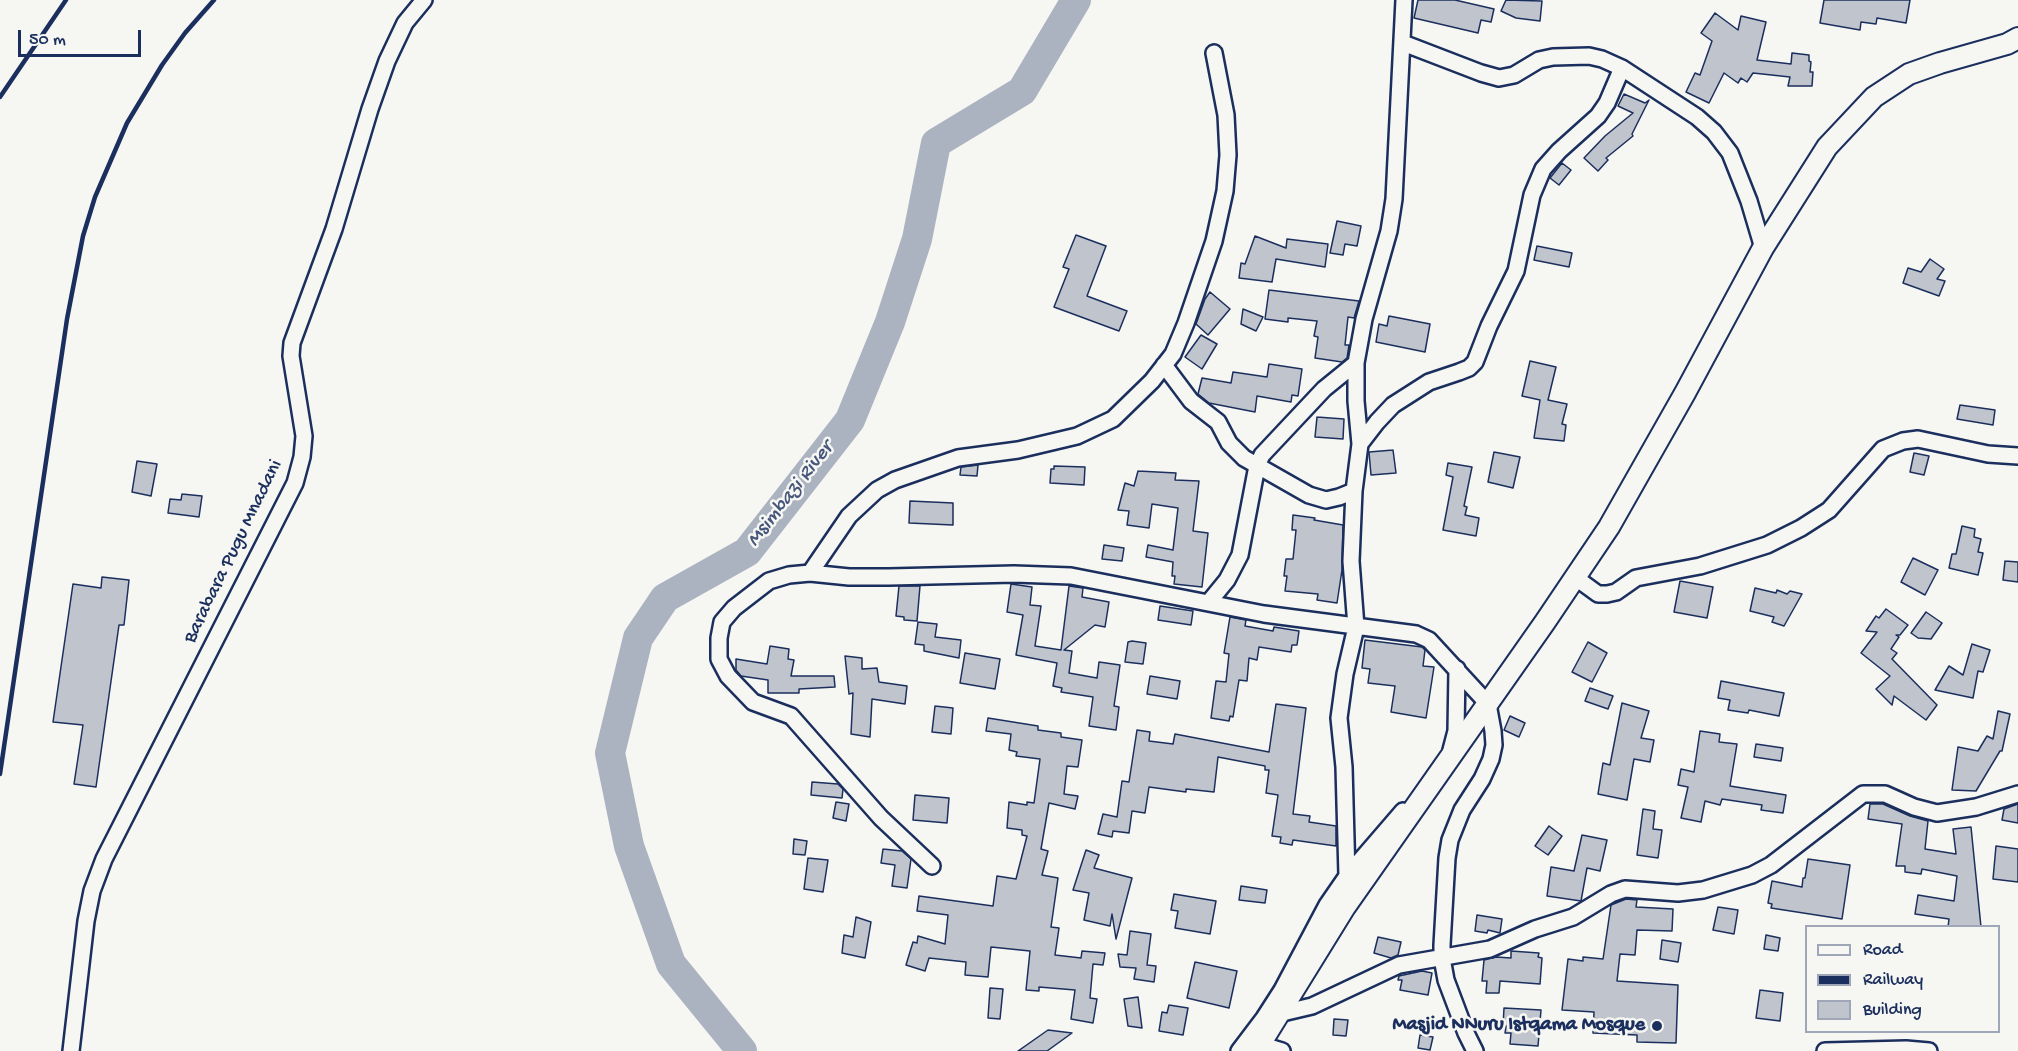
<!DOCTYPE html>
<html>
<head>
<meta charset="utf-8">
<style>
  body { margin:0 }
  #map { position:relative; width:2018px; height:1051px; overflow:hidden; background:#f6f6f2; font-family:"Gochi Hand",sans-serif }
  canvas { display:block }
  .legend { position:absolute; left:1805px; top:925px; width:195px; height:108px; box-sizing:border-box; background:#f6f6f2; border:2px solid #9ea6b7; margin:0; padding:8px 10px; list-style:none; font-size:18px; color:#1b2f5e }
  .legend li { display:flex; align-items:center; gap:12px; height:30px }
  .legend b { width:30px; border:2px solid #9ea6b7 }
  .scale { position:absolute; left:18px; top:30px; width:123px; height:27px; box-sizing:border-box; border:3px solid #1b2f5e; border-top:0; padding-left:8px; font-size:18px; line-height:21px; white-space:nowrap; color:#1b2f5e; -webkit-text-stroke:4px #f6f6f2; paint-order:stroke }
</style>
</head>
<body>
<div id="map">
<canvas width="2018" height="1051"></canvas>
<ul class="legend">
<li><b style="height:8px;background:#f6f6f2"></b>Road</li>
<li><b style="height:8px;background:#1b2f5e"></b>Railway</li>
<li><b style="height:16px;background:#c0c4cd"></b>Building</li>
</ul>
<div class="scale">50 m</div>
</div>
<script>
const context = document.querySelector('canvas').getContext('2d');
context.lineJoin = 'round';
const poly = rows => new Path2D(rows.map(r => 'M' + r).join(''));
function trace(path, color, width, dash) { context.strokeStyle = color; context.lineWidth = width; context.lineCap = dash ? 'butt' : 'round'; context.setLineDash(dash || []); context.stroke(path); }
function paint(path, color) { context.fillStyle = color; context.fill(path, 'evenodd'); }
function label(font, color, halo, rows, align = 'center') {
  context.font = font + ' "Gochi Hand",sans-serif'; context.lineWidth = 5; context.setLineDash([]); context.textBaseline = 'middle'; context.strokeStyle = halo; context.fillStyle = color; for (const [text, x, y, turn = 0] of rows) {
    context.save(); context.translate(x, y); context.rotate((+turn || 0) * Math.PI / 180); context.textAlign = isNaN(turn) ? turn : align; if (halo) context.strokeText(text, 0, 0); context.fillText(text, 0, 0); context.restore();
  }
}
const river = poly([
  [742,1051,671,964,629,846,610,753,638,638,665,598,747,552,850,420,890,322,917,239,936,143,1022,91,1076,0]
]);
const building = poly([
  [1418,0,1455,0,1494,9,1491,22,1481,20,1478,33,1414,18,1418,0],
  [1506,0,1542,1,1540,21,1516,18,1501,11,1506,0],
  [1824,0,1910,0,1906,23,1877,18,1876,24,1861,22,1860,30,1820,23,1824,0],
  [1715,13,1738,30,1741,16,1766,22,1757,60,1791,64,1792,53,1809,55,1809,61,1811,62,1810,72,1813,72,1812,86,1788,86,1790,77,1753,73,1747,82,1741,78,1738,83,1724,73,1709,103,1686,92,1695,73,1700,75,1712,41,1701,33,1715,13],
  [1624,94,1645,103,1649,100,1632,134,1633,136,1606,158,1608,160,1598,171,1584,158,1605,136,1633,113,1618,106,1624,94],
  [1562,163,1571,170,1559,185,1550,178,1562,163],
  [1337,221,1361,226,1357,246,1345,244,1343,255,1330,253,1337,221],
  [1076,235,1106,246,1087,296,1127,311,1119,331,1054,307,1069,269,1063,267,1076,235],
  [1255,236,1286,248,1287,239,1328,244,1325,267,1276,259,1272,282,1239,278,1241,263,1245,264,1255,236],
  [1537,246,1572,253,1569,267,1534,260,1537,246],
  [1930,259,1944,269,1937,279,1945,281,1939,296,1903,283,1908,268,1921,272,1930,259],
  [1269,290,1359,301,1354,318,1348,317,1345,345,1349,345,1347,358,1342,362,1315,358,1318,337,1314,336,1317,321,1288,318,1288,322,1265,319,1269,290],
  [1210,292,1230,309,1208,335,1196,324,1205,299,1210,292],
  [1243,309,1263,317,1256,331,1241,324,1243,309],
  [1389,316,1430,324,1425,352,1376,342,1379,324,1387,326,1389,316],
  [1201,335,1217,344,1202,369,1185,357,1201,335],
  [1530,361,1556,367,1548,400,1567,404,1562,424,1566,425,1564,441,1534,438,1540,400,1522,396,1530,361],
  [1269,364,1302,369,1298,396,1292,395,1291,402,1257,396,1255,412,1209,403,1198,394,1202,378,1231,383,1233,372,1267,377,1269,364],
  [1960,405,1995,410,1993,425,1957,419,1960,405],
  [1317,417,1344,419,1343,439,1315,437,1317,417],
  [1393,450,1396,473,1371,475,1369,452,1393,450],
  [1494,452,1520,457,1513,488,1488,482,1494,452],
  [1914,453,1929,456,1924,475,1910,472,1914,453],
  [137,461,157,464,151,496,132,492,137,461],
  [1448,463,1472,467,1464,506,1467,507,1465,515,1479,518,1476,536,1443,530,1453,477,1446,475,1448,463],
  [978,465,977,476,960,475,961,467,978,465],
  [1054,466,1085,467,1084,485,1050,483,1051,469,1054,469,1054,466],
  [1138,471,1176,473,1175,480,1199,481,1193,531,1208,533,1202,587,1174,584,1175,576,1172,576,1173,562,1146,557,1148,545,1173,550,1178,508,1152,504,1149,528,1127,525,1129,511,1118,510,1125,483,1134,486,1138,471],
  [182,494,202,496,199,517,168,513,170,499,181,500,182,494],
  [910,501,953,503,953,525,909,523,910,501],
  [1293,515,1315,518,1314,520,1343,525,1342,570,1337,603,1317,600,1318,594,1285,591,1287,576,1284,576,1286,559,1293,559,1296,530,1292,530,1293,515],
  [1962,526,1975,529,1974,537,1981,539,1978,552,1983,553,1978,575,1949,568,1952,554,1956,554,1962,526],
  [1104,545,1124,548,1122,561,1102,559,1104,545],
  [1913,558,1938,570,1925,595,1901,582,1913,558],
  [2005,561,2018,562,2018,582,2003,580,2005,561],
  [102,577,129,580,124,625,119,625,96,787,74,784,83,725,53,722,73,584,101,588,102,577],
  [1680,581,1713,587,1707,618,1674,612,1680,581],
  [1011,584,1032,587,1030,605,1041,606,1035,646,1061,650,1069,586,1083,588,1082,597,1109,602,1105,627,1095,625,1064,650,1072,651,1069,673,1097,678,1099,662,1120,665,1114,706,1119,707,1116,730,1089,726,1093,697,1061,692,1062,688,1053,686,1057,663,1016,655,1023,615,1007,612,1011,584],
  [899,586,920,586,917,621,904,620,904,617,896,616,899,586],
  [1755,588,1776,593,1777,590,1787,594,1790,591,1802,594,1784,626,1772,622,1774,617,1750,611,1755,588],
  [1160,606,1193,611,1191,625,1158,620,1160,606],
  [1886,609,1908,625,1900,635,1896,635,1899,637,1891,649,1897,653,1892,659,1937,705,1926,720,1894,696,1892,705,1876,689,1890,676,1861,653,1877,632,1866,631,1876,616,1879,618,1886,609],
  [1926,612,1942,623,1931,639,1918,638,1911,633,1926,612],
  [1230,617,1246,620,1245,626,1273,631,1274,627,1299,631,1297,645,1292,645,1291,652,1259,647,1257,660,1249,658,1247,681,1239,680,1233,717,1230,716,1229,721,1211,718,1216,681,1226,682,1229,654,1224,653,1230,617],
  [918,622,937,624,935,637,961,640,959,658,924,651,924,645,915,644,918,622],
  [1365,640,1422,647,1425,650,1423,666,1434,667,1426,718,1391,712,1395,686,1368,683,1370,669,1362,668,1365,640],
  [1132,641,1146,643,1143,664,1125,662,1128,642,1132,641],
  [1588,642,1607,653,1592,682,1572,672,1588,642],
  [1972,644,1990,650,1983,672,1978,671,1973,698,1935,690,1949,666,1963,675,1972,644],
  [770,646,789,649,788,659,794,660,791,676,834,676,835,687,799,689,799,693,768,693,768,680,741,676,736,670,736,659,767,664,770,646],
  [965,653,1000,659,995,689,960,683,965,653],
  [845,656,862,658,862,669,877,668,879,682,907,686,905,704,872,699,870,737,851,734,853,693,849,694,845,656],
  [1150,676,1180,681,1177,699,1147,694,1150,676],
  [1721,681,1784,693,1779,716,1749,710,1748,713,1728,710,1730,700,1718,698,1721,681],
  [1590,688,1613,696,1608,709,1585,701,1590,688],
  [1622,703,1649,711,1641,738,1654,740,1650,762,1634,759,1627,800,1598,794,1603,763,1610,765,1622,703],
  [1276,704,1306,708,1293,814,1310,816,1309,822,1336,826,1336,846,1293,840,1292,845,1280,843,1281,837,1272,836,1278,795,1266,793,1269,770,1265,770,1265,766,1218,757,1214,792,1186,789,1186,792,1149,787,1145,813,1132,811,1129,833,1113,831,1112,837,1098,834,1103,814,1117,817,1122,781,1129,782,1137,730,1150,732,1149,741,1173,744,1175,734,1269,752,1276,704],
  [935,706,953,708,951,734,932,732,935,706],
  [1998,711,2010,714,2002,751,2000,751,1976,791,1952,790,1958,747,1978,751,1987,736,1993,739,1998,711],
  [1510,716,1525,723,1519,737,1504,730,1510,716],
  [988,718,1038,726,1038,730,1061,733,1061,737,1082,740,1078,767,1067,766,1064,794,1078,796,1075,809,1049,803,1041,849,1048,851,1042,875,1058,878,1051,927,1059,928,1055,955,1081,958,1082,951,1105,953,1103,965,1093,964,1090,998,1097,999,1093,1023,1071,1019,1075,990,1039,987,1039,991,1026,990,1030,951,991,947,988,977,965,975,966,962,929,958,925,971,906,965,913,942,917,943,918,936,945,944,948,915,917,911,919,896,993,906,997,876,1016,879,1027,836,1022,835,1022,830,1007,828,1009,802,1027,805,1027,802,1034,803,1040,759,1016,756,1017,752,1009,750,1011,734,986,731,988,718],
  [1700,731,1720,734,1719,742,1737,744,1730,786,1786,795,1783,813,1761,810,1762,805,1722,799,1720,805,1705,801,1701,822,1681,818,1688,787,1678,785,1681,769,1694,772,1700,731],
  [1756,744,1783,748,1781,761,1754,757,1756,744],
  [812,782,838,784,843,789,842,798,811,795,812,782],
  [915,795,949,798,947,823,913,820,915,795],
  [836,802,849,804,846,821,833,818,836,802],
  [1870,804,1883,804,1910,816,1928,821,1925,849,1956,854,1953,829,1971,827,1981,927,1948,927,1949,919,1915,914,1918,895,1954,901,1957,876,1922,869,1921,874,1905,872,1905,866,1896,866,1902,824,1868,819,1870,804],
  [2018,804,2018,823,2002,820,2004,809,2018,804],
  [1643,809,1655,811,1653,829,1662,830,1658,858,1637,855,1643,809],
  [1549,826,1562,836,1548,855,1535,846,1549,826],
  [1582,835,1607,840,1600,871,1587,868,1581,901,1547,896,1551,867,1574,871,1582,835],
  [794,839,807,841,805,855,793,854,794,839],
  [1996,846,2018,849,2018,882,1993,879,1996,846],
  [883,849,902,851,911,859,907,888,892,886,895,865,881,863,883,849],
  [1086,850,1099,855,1094,868,1132,878,1116,939,1112,914,1110,926,1084,920,1089,893,1073,890,1086,850],
  [808,858,828,860,823,892,804,889,808,858],
  [1808,859,1850,865,1842,919,1771,908,1772,904,1768,903,1772,881,1802,887,1803,878,1805,878,1808,859],
  [1241,886,1267,890,1265,903,1239,900,1241,886],
  [1174,894,1216,901,1210,934,1175,928,1178,911,1171,910,1174,894],
  [1626,899,1637,900,1636,907,1673,909,1672,931,1637,930,1635,955,1620,954,1617,981,1678,985,1676,1043,1637,1042,1637,1035,1593,1033,1594,1012,1562,1010,1568,959,1583,961,1583,957,1603,959,1611,905,1626,899],
  [1718,907,1738,910,1734,934,1713,930,1718,907],
  [1477,915,1502,919,1500,933,1488,930,1487,933,1475,931,1477,915],
  [856,917,871,922,865,958,842,953,844,935,853,937,856,917],
  [1130,931,1151,934,1147,965,1156,966,1154,982,1134,979,1136,968,1120,967,1118,954,1127,955,1130,931],
  [1766,935,1780,938,1778,951,1764,949,1766,935],
  [1378,937,1401,942,1398,955,1391,958,1374,953,1378,937],
  [1662,940,1681,943,1678,962,1660,959,1662,940],
  [1511,951,1539,953,1538,957,1542,958,1540,984,1500,981,1499,993,1486,993,1487,981,1482,981,1484,960,1496,957,1511,958,1511,951],
  [1195,962,1237,971,1229,1008,1187,998,1195,962],
  [1422,971,1432,973,1428,995,1400,990,1402,980,1398,980,1399,976,1422,971],
  [990,988,1003,989,1000,1019,988,1018,990,988],
  [1760,990,1783,993,1780,1021,1756,1018,1760,990],
  [1138,997,1142,1028,1128,1026,1124,999,1138,997],
  [1169,1005,1188,1008,1183,1035,1159,1031,1162,1012,1167,1013,1169,1005],
  [1504,1008,1541,1010,1538,1046,1510,1044,1511,1033,1505,1033,1506,1026,1503,1026,1504,1008],
  [1334,1019,1348,1020,1346,1036,1333,1035,1334,1019],
  [1048,1030,1072,1033,1047,1051,1018,1051,1048,1030],
  [1420,1035,1433,1037,1430,1050,1418,1048,1420,1035]
]);
const minor = poly([
  [1403,43,1481,73,1499,78,1514,75,1539,60,1553,57,1589,56,1602,59,1622,68,1697,117,1714,132,1730,153,1749,201,1763,248],
  [1164,365,1191,401,1218,422,1229,443,1244,458,1309,495,1326,500,1339,497,1354,491],
  [1360,444,1377,422,1393,405,1429,382,1459,372,1469,368,1475,362,1489,326,1516,271,1532,195,1543,169,1559,151,1598,116,1607,103,1622,68],
  [810,573,849,516,877,490,895,480,958,458,1018,450,1077,436,1113,419,1152,381,1173,354,1186,323,1214,241,1225,191,1228,155,1226,115,1214,53],
  [1576,578,1598,594,1607,594,1616,592,1636,578,1700,566,1767,545,1801,528,1829,510,1883,449,1903,441,1918,439,1988,454,2018,456],
  [1209,602,1227,580,1240,555,1257,466,1262,455,1324,389,1356,363],
  [1451,750,1456,731,1457,669],
  [932,866,881,818,791,716,753,702,728,676,719,659,719,638,722,622,734,608,769,581,789,575,810,573,849,577,889,577,1014,574,1071,576,1264,614,1416,634,1429,640,1488,704,1493,731,1494,745,1491,759,1482,779,1462,810,1450,840,1447,858,1442,945,1442,958,1446,980,1466,1033,1475,1051],
  [1347,876,1344,767,1339,718,1345,674,1356,627,1351,561,1354,491,1360,444,1356,401,1356,363,1364,319,1389,231,1394,199,1404,0],
  [1278,1014,1312,1006,1399,965,1490,949,1535,929,1573,917,1611,894,1625,889,1678,893,1703,890,1752,875,1771,865,1863,794,1885,794,1914,807,1937,813,1976,807,2018,794],
  [1259,1044,1282,1051],
  [71,1051,86,921,92,891,104,859,295,483,302,457,304,436,291,356,292,343,334,229,370,109,387,61,405,23,424,0],
  [1239,1051,1264,1018,1282,990,1327,905,1347,876,1403,811],
  [1825,1051,1906,1049,1929,1051]
]);
const tertiary = poly([
  [1256,1051,1345,907,1545,622,1609,527,1685,393,1763,248,1827,147,1874,97,1909,74,1940,63,2007,44,2018,38]
]);
const rail = poly([
  [0,97,66,0],
  [0,774,67,319,83,236,95,197,127,123,162,65,185,33,214,0]
]);
const markers = [
  [1657,1026,6,"#1b2f5e"]
];
const streetNames = [
  ["Barabara Pugu Mnadani",234,552,-64]
];
const poiNames = [
  ["Masjid NNuru Istqama Mosque",1645,1026]
];
const waterNames = [
  ["Msimbazi River",791,495,-52]
];
trace(river, '#abb2c0', 30);
paint(building, '#c0c4cd');
trace(building, '#1b2f5e', 1.5);
trace(minor, '#1b2f5e', 20);
trace(tertiary, '#1b2f5e', 24);
trace(minor, '#f6f6f2', 15);
trace(tertiary, '#f6f6f2', 20);
trace(rail, '#1b2f5e', 4.5);
for (const [x, y, r, color] of markers) { const dot = new Path2D(); dot.arc(x, y, r, 0, 2 * Math.PI); context.fillStyle = color; context.fill(dot); trace(dot, '#f6f6f2', 2); }
label('20px', '#1b2f5e', '#f6f6f2', streetNames);
label('bold 20px', '#1b2f5e', '#f6f6f2', poiNames, 'right');
label('italic 21px', '#46567b', '#f6f6f2', waterNames);
</script>
</body>
</html>
